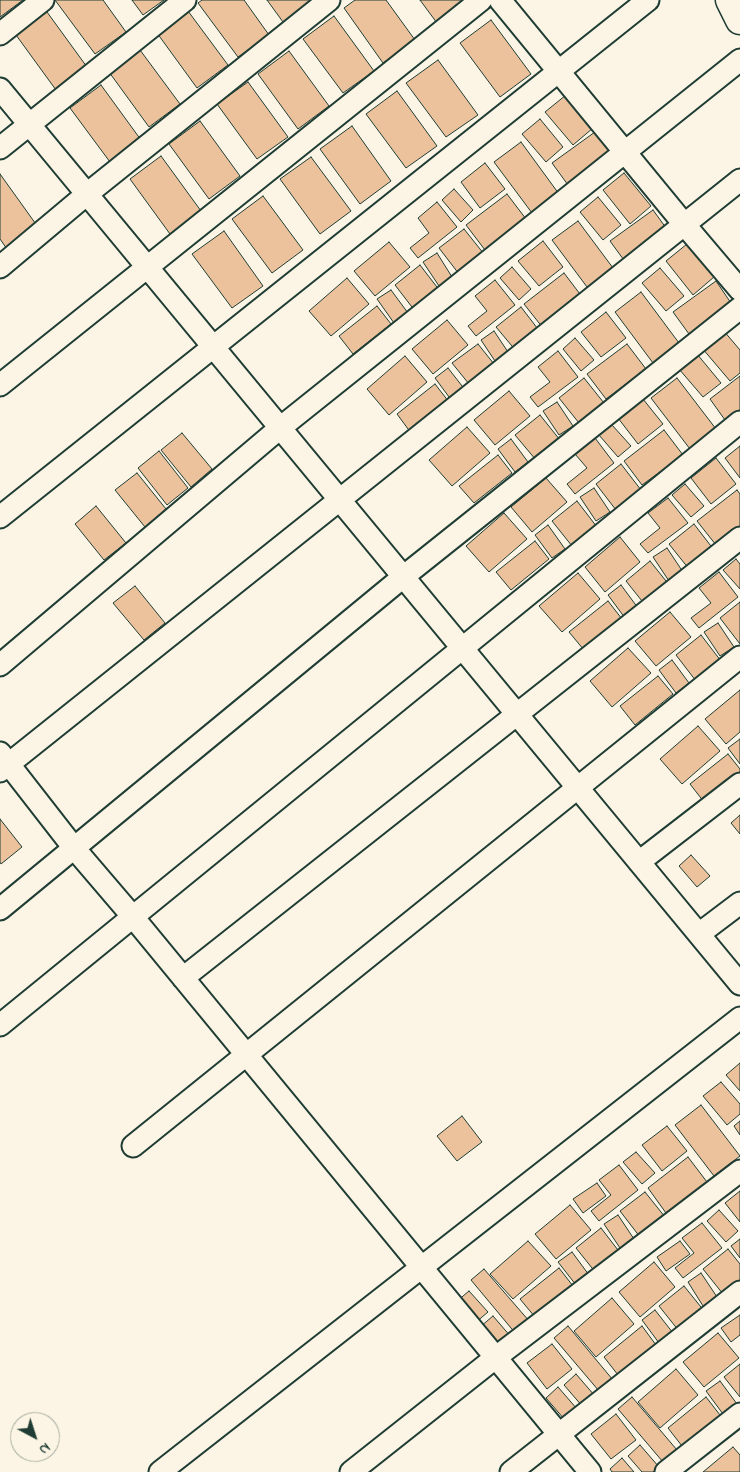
<!DOCTYPE html>
<html>
<head>
<meta charset="utf-8">
<style>
  body { margin:0 }
  #map { position:relative; width:740px; height:1472px; overflow:hidden; background:#fcf5e5; font-family:"Indie Flower",sans-serif }
  canvas { display:block }
  .north { position:absolute; left:10px; top:1412px; width:50px; height:50px; box-sizing:border-box; background:#fcf5e5; border:1px solid #a4ab9e; border-radius:50%; rotate:140deg; font-size:14px; font-weight:700; line-height:20px; text-align:center; color:#1f3d34 }
  .north::after { content:''; display:block; margin:auto; width:18px; height:22px; background:#1f3d34; clip-path:polygon(50% 0,100% 100%,50% 72%,0 100%) }
</style>
</head>
<body>
<div id="map">
<canvas width="740" height="1472"></canvas>
<div class="north">N</div>
</div>
<script>
const context = document.querySelector('canvas').getContext('2d');
context.lineJoin = 'round';
function paint(path, color) { context.fillStyle = color; context.fill(path, 'evenodd'); }
const poly = rows => new Path2D(rows.map(r => 'M' + r).join(''));
function trace(path, color, width, dash) { context.strokeStyle = color; context.lineWidth = width; context.lineCap = dash ? 'butt' : 'round'; context.setLineDash(dash || []); context.stroke(path); }
const building = poly([
  [0,0,23,0,0,17,0,0],
  [55,0,103,0,126,32,95,54,55,0],
  [132,0,164,0,143,15,132,0],
  [202,0,244,0,269,35,238,57,198,3,202,0],
  [267,0,313,0,283,22,267,0],
  [355,0,386,0,415,40,383,63,344,8,355,0],
  [420,0,468,0,437,23,420,0],
  [188,11,228,65,197,88,157,33,188,11],
  [47,12,87,67,56,90,16,35,47,12],
  [334,16,374,71,343,93,303,39,334,16],
  [491,20,531,74,500,97,460,43,491,20],
  [140,50,180,104,149,127,109,72,140,50],
  [289,51,329,106,298,129,258,74,289,51],
  [438,60,478,115,446,137,406,83,438,60],
  [248,82,288,137,257,159,217,104,248,82],
  [101,85,141,140,110,162,70,108,101,85],
  [397,91,437,146,406,168,366,114,397,91],
  [566,95,593,128,573,145,545,112,566,95],
  [540,119,563,147,546,162,522,134,540,119],
  [200,121,240,176,209,199,169,144,200,121],
  [352,126,391,181,360,204,320,149,352,126],
  [595,132,611,153,568,185,552,163,595,132],
  [521,142,559,194,532,213,494,162,521,142],
  [161,156,201,211,170,234,130,179,161,156],
  [311,157,351,211,320,234,280,179,311,157],
  [485,163,505,189,480,208,461,182,485,163],
  [624,173,651,206,630,224,603,190,624,173],
  [0,174,38,227,7,249,0,239,0,174],
  [454,189,473,210,461,222,442,200,454,189],
  [507,194,526,219,485,250,466,225,507,194],
  [263,196,303,250,272,273,232,219,263,196],
  [598,197,621,225,603,240,580,212,598,197],
  [437,202,457,227,418,258,410,248,429,233,418,218,437,202],
  [653,210,669,232,626,263,610,241,653,210],
  [578,221,616,272,590,291,552,240,578,221],
  [464,229,484,254,459,274,439,248,464,229],
  [224,231,263,286,232,308,192,254,224,231],
  [543,241,563,267,539,286,518,261,543,241],
  [389,242,410,267,375,296,354,271,389,242],
  [687,244,714,277,693,295,666,261,687,244],
  [437,253,452,277,439,286,423,262,437,253],
  [420,265,440,291,415,311,395,285,420,265],
  [512,267,531,289,519,300,500,278,512,267],
  [660,268,684,296,666,311,642,283,660,268],
  [564,273,583,298,543,328,524,304,564,273],
  [347,278,369,304,331,336,309,311,347,278],
  [495,280,515,305,476,336,468,326,487,311,475,296,495,280],
  [716,281,731,303,689,334,673,312,716,281],
  [391,290,408,313,394,323,377,299,391,290],
  [641,292,679,343,653,363,615,312,641,292],
  [377,306,391,324,353,354,339,336,377,306],
  [521,307,541,333,517,352,496,327,521,307],
  [606,312,626,338,601,357,581,332,606,312],
  [447,320,468,345,433,374,412,349,447,320],
  [723,330,740,350,740,373,730,381,702,348,723,330],
  [494,331,510,355,497,364,481,340,494,331],
  [575,338,594,360,581,371,563,349,575,338],
  [478,344,498,369,473,389,452,363,478,344],
  [627,344,646,369,606,399,587,374,627,344],
  [558,351,578,377,538,407,530,397,550,382,538,367,558,351],
  [697,354,721,383,703,397,679,369,697,354],
  [405,356,427,382,389,415,367,389,405,356],
  [448,368,466,391,452,401,435,378,448,368],
  [740,376,740,410,725,420,710,399,740,376],
  [584,378,604,403,579,423,559,398,584,378],
  [677,378,716,429,690,449,651,398,677,378],
  [435,384,449,402,411,433,397,414,435,384],
  [509,391,530,416,495,445,474,420,509,391],
  [643,399,663,424,638,444,618,418,643,399],
  [557,402,573,426,559,435,543,411,557,402],
  [540,415,560,440,536,460,515,435,540,415],
  [612,425,631,446,618,457,599,435,612,425],
  [467,427,490,453,452,486,429,460,467,427],
  [664,430,683,455,642,485,624,461,664,430],
  [182,433,212,469,191,487,161,450,182,433],
  [595,438,614,463,575,494,567,484,587,468,575,454,595,438],
  [511,439,528,462,515,472,498,449,511,439],
  [740,446,740,478,725,458,740,446],
  [159,451,188,488,167,505,138,468,159,451],
  [498,455,512,473,474,503,459,486,498,455],
  [716,458,736,484,711,504,691,478,716,458],
  [621,464,641,490,616,510,596,484,621,464],
  [137,473,166,509,145,527,115,490,137,473],
  [546,478,567,502,532,532,511,507,546,478],
  [685,484,704,506,691,517,672,495,685,484],
  [594,488,610,512,596,521,580,497,594,488],
  [737,490,740,494,740,527,716,545,697,521,737,490],
  [668,498,688,523,648,553,640,544,660,528,648,513,668,498],
  [577,501,597,527,572,546,552,521,577,501],
  [96,506,126,543,104,560,75,524,96,506],
  [504,513,527,539,489,572,466,546,504,513],
  [694,524,714,550,689,569,669,544,694,524],
  [548,525,565,549,552,558,535,535,548,525],
  [620,537,640,562,605,592,585,567,620,537],
  [535,541,549,559,511,590,496,572,535,541],
  [667,548,683,572,669,581,653,557,667,548],
  [736,559,740,564,740,589,723,570,736,559],
  [650,561,670,586,646,606,626,581,650,561],
  [719,572,738,597,699,628,691,618,711,603,699,588,719,572],
  [578,573,600,599,562,632,539,606,578,573],
  [621,585,638,608,625,618,608,595,621,585],
  [135,586,165,623,144,640,113,603,135,586],
  [608,601,622,619,584,650,569,632,608,601],
  [740,602,740,644,720,618,740,602],
  [670,612,691,637,656,666,635,641,670,612],
  [718,623,734,647,720,656,704,632,718,623],
  [701,635,721,661,696,681,676,655,701,635],
  [628,648,651,673,612,707,590,681,628,648],
  [672,660,689,683,676,693,659,670,672,660],
  [658,676,673,694,635,725,620,706,658,676],
  [740,690,740,732,726,744,705,719,740,690],
  [698,726,720,751,682,784,660,759,698,726],
  [740,739,740,764,728,748,740,739],
  [728,754,740,769,740,774,704,802,690,784,728,754],
  [740,815,740,834,731,823,740,815],
  [0,819,22,847,1,864,0,862,0,819],
  [691,855,710,876,697,887,679,866,691,855],
  [740,1063,740,1091,726,1075,740,1063],
  [721,1082,740,1104,740,1114,727,1125,703,1096,721,1082],
  [701,1105,740,1156,714,1176,675,1125,701,1105],
  [462,1116,482,1142,457,1161,437,1136,462,1116],
  [740,1121,740,1135,734,1126,740,1121],
  [667,1126,687,1151,662,1171,642,1145,667,1126],
  [636,1152,655,1173,642,1184,623,1162,636,1152],
  [688,1157,707,1182,666,1213,648,1188,688,1157],
  [619,1165,638,1190,599,1221,591,1211,611,1195,599,1180,619,1165],
  [597,1183,606,1196,583,1213,573,1199,597,1183],
  [740,1191,740,1222,725,1203,740,1191],
  [645,1192,665,1217,640,1237,620,1211,645,1192],
  [570,1205,591,1230,556,1259,535,1234,570,1205],
  [719,1210,738,1231,726,1242,707,1221,719,1210],
  [618,1215,634,1239,620,1248,604,1224,618,1215],
  [702,1223,722,1248,683,1278,675,1268,694,1253,682,1238,702,1223],
  [601,1228,621,1254,596,1273,576,1248,601,1228],
  [740,1239,740,1258,731,1246,740,1239],
  [528,1241,551,1266,513,1299,490,1274,528,1241],
  [680,1241,690,1254,666,1271,657,1257,680,1241],
  [728,1249,740,1264,740,1281,723,1294,703,1269,728,1249],
  [572,1252,589,1275,576,1285,558,1262,572,1252],
  [654,1262,675,1287,640,1317,619,1292,654,1262],
  [559,1268,573,1286,535,1317,520,1299,559,1268],
  [484,1269,530,1322,516,1334,471,1280,484,1269],
  [701,1273,717,1297,703,1306,688,1282,701,1273],
  [684,1286,705,1312,679,1331,659,1306,684,1286],
  [469,1291,488,1312,475,1323,456,1302,469,1291],
  [612,1298,634,1324,596,1357,574,1331,612,1298],
  [655,1310,673,1333,659,1343,642,1320,655,1310],
  [740,1315,740,1335,731,1342,721,1328,740,1315],
  [493,1316,512,1338,499,1349,480,1327,493,1316],
  [568,1326,613,1380,599,1391,554,1338,568,1326],
  [642,1326,656,1345,618,1375,604,1357,642,1326],
  [718,1333,739,1358,704,1387,683,1362,718,1333],
  [552,1344,572,1369,547,1389,527,1363,552,1344],
  [740,1364,740,1397,724,1377,740,1364],
  [676,1369,698,1395,660,1428,638,1402,676,1369],
  [576,1374,595,1396,583,1407,564,1385,576,1374],
  [720,1381,737,1404,723,1414,706,1391,720,1381],
  [558,1387,577,1409,565,1420,546,1398,558,1387],
  [632,1397,677,1450,663,1462,618,1409,632,1397],
  [706,1397,720,1415,682,1446,668,1428,706,1397],
  [616,1414,636,1440,611,1459,591,1434,616,1414],
  [640,1445,659,1467,653,1472,642,1472,628,1456,640,1445],
  [733,1447,740,1455,740,1472,703,1472,733,1447],
  [622,1458,634,1472,612,1472,610,1469,622,1458]
]);
const street = poly([
  [500,0,684,224,740,290],
  [0,34,43,0],
  [0,89,740,984],
  [0,148,185,0],
  [0,267,87,194,329,0],
  [0,385,481,0],
  [0,517,648,0],
  [0,665,280,428,740,60],
  [0,753,74,848,133,917,590,1472],
  [0,771,740,180],
  [639,862,740,784],
  [0,909,403,577,740,308],
  [699,934,740,903],
  [183,978,740,538],
  [0,1025,740,422],
  [133,1146,740,657],
  [160,1472,740,1018],
  [351,1472,495,1358,740,1171],
  [511,1472,740,1292],
  [666,1472,740,1414]
]);
const secondary = poly([
  [730,0,740,20]
]);
paint(building, '#ecc29c');
trace(building, '#1f3d34', 1);
trace(street, '#1f3d34', 25);
trace(secondary, '#1f3d34', 31);
trace(street, '#fcf5e5', 21);
trace(secondary, '#fcf5e5', 28);
</script>
</body>
</html>
